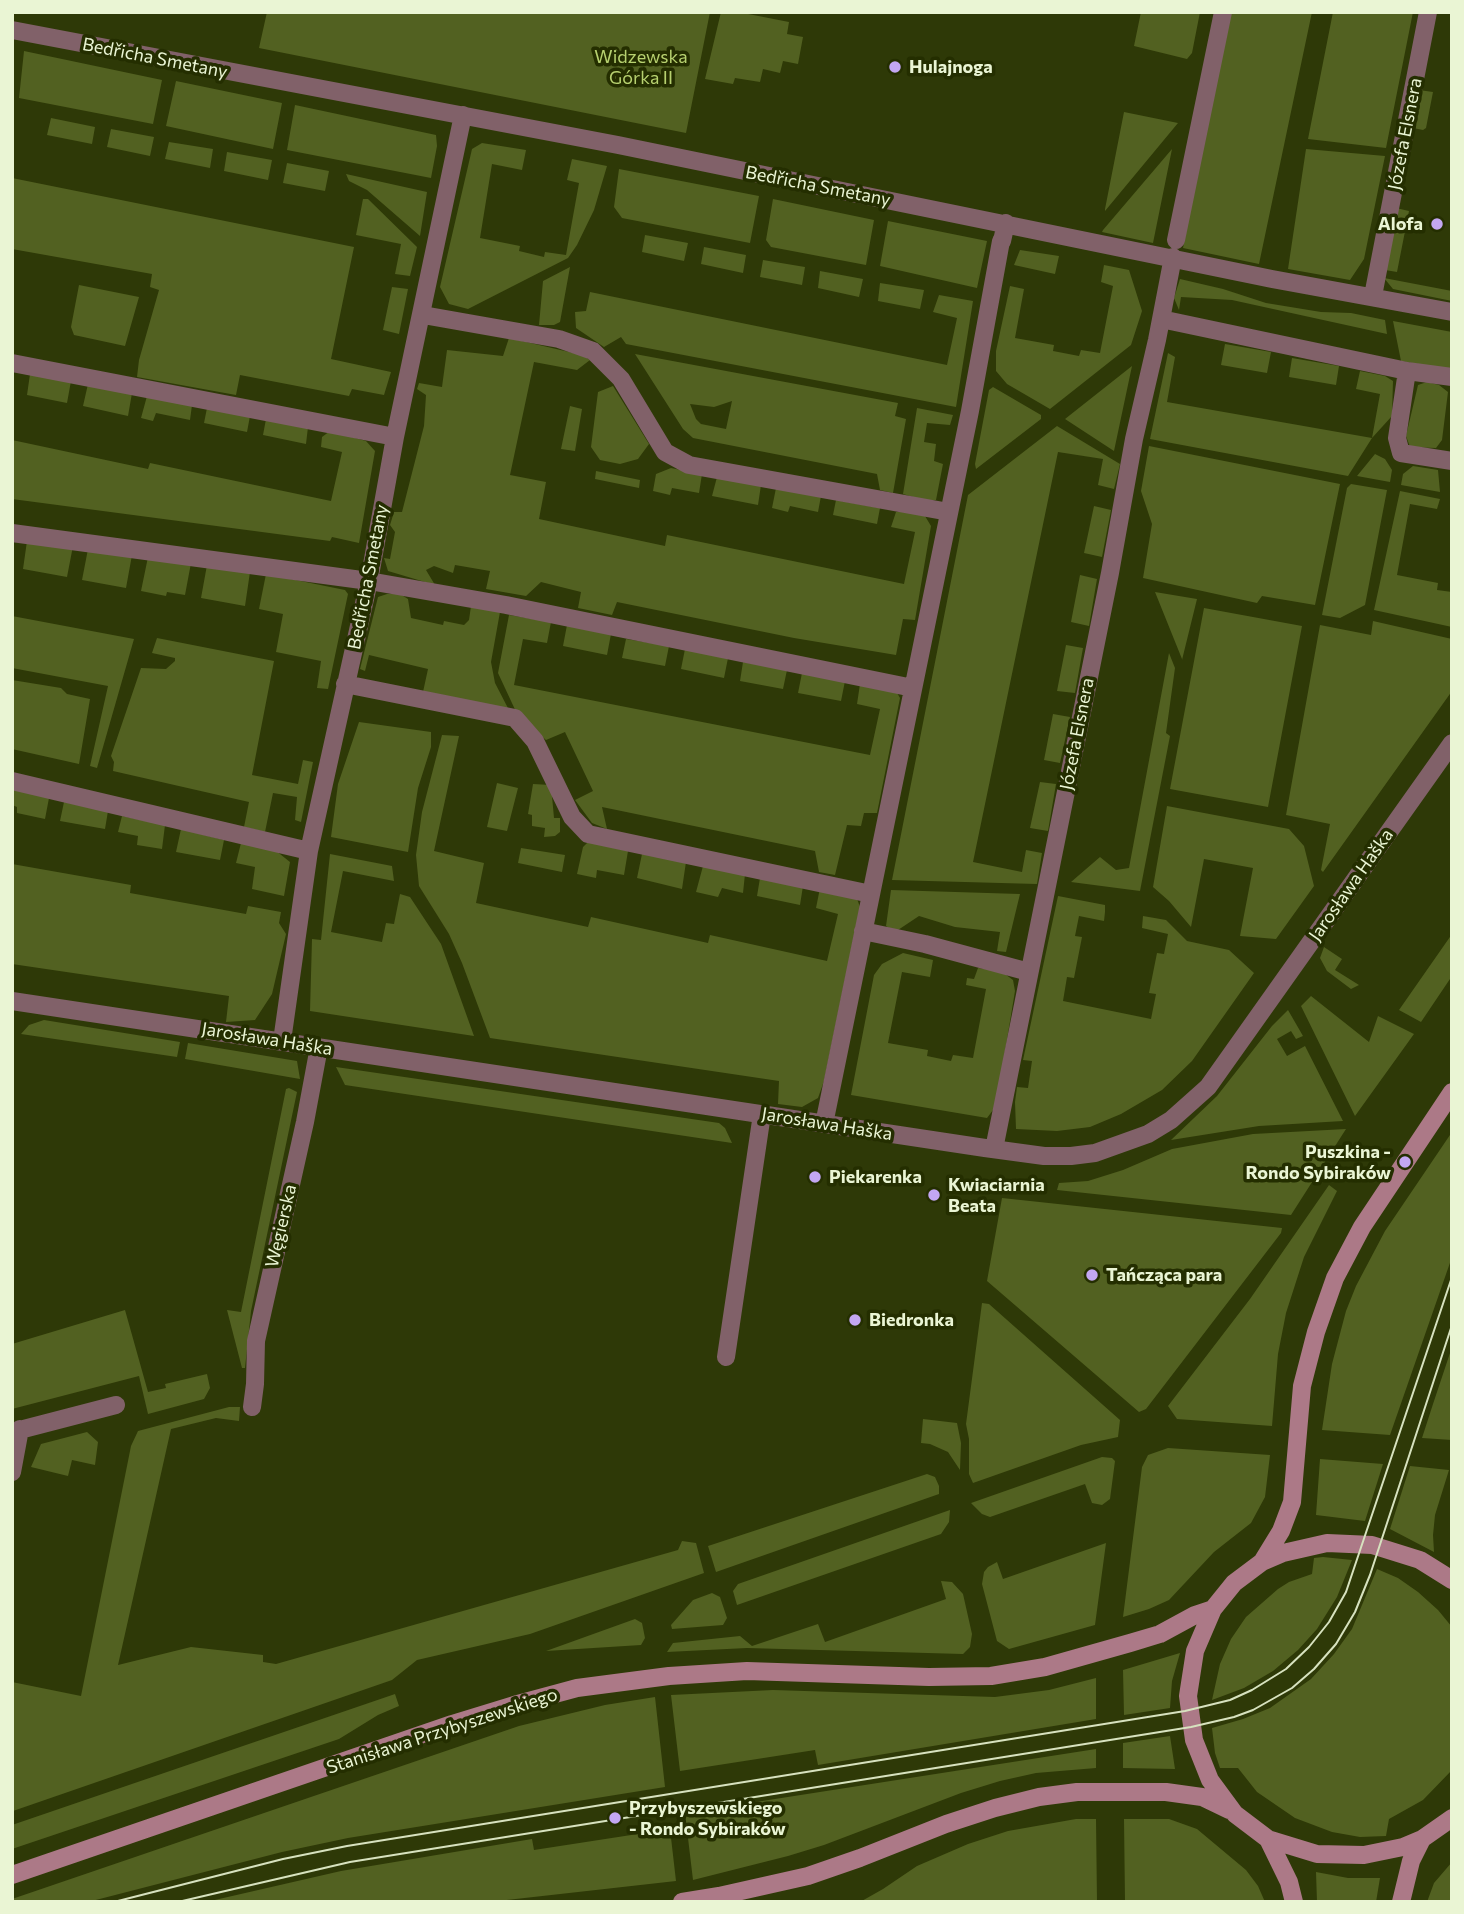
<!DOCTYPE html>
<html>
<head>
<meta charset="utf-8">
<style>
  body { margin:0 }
  #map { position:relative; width:1464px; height:1914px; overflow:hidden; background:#2e3907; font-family:Commissioner,sans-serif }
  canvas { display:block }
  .frame { position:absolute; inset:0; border:14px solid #eaf5d4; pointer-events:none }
</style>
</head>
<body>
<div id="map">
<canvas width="1464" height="1914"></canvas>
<div class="frame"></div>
</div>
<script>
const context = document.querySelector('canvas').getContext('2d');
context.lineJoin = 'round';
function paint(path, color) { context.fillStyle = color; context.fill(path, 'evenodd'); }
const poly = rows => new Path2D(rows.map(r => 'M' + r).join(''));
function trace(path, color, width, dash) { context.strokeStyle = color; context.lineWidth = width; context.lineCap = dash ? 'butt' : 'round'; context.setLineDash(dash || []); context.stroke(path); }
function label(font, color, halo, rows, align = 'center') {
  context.font = font + ' Commissioner,sans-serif'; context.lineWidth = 7; context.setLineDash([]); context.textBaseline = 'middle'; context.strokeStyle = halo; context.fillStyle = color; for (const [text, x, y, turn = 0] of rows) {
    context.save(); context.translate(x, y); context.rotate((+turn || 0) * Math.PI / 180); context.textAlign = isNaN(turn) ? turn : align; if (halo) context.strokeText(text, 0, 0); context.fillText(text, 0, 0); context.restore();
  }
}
const green = poly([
  [267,12,710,12,686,133,259,48],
  [721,12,738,12,789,22,787,34,803,37,798,64,783,61,780,73,763,69,760,82,735,78,733,84,705,79],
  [1141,12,1200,12,1192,53,1187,59,1134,46],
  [1229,12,1312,12,1259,264,1183,248],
  [1333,12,1413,12,1386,148,1308,139],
  [24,51,162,80,153,124,19,98],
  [176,81,282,103,273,149,166,126],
  [1419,90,1433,92,1426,128,1423,130,1413,128],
  [295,105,436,135,437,146,431,178,287,150],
  [1124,112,1178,123,1105,211,1105,209],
  [51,118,95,127,92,144,47,135],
  [111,129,154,137,150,156,107,147],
  [169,142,213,149,210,168,165,159],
  [482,143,526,150,522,170,492,164,480,238,520,246,519,251,544,257,545,252,566,255,579,183,567,180,572,159,607,166,594,210,577,245,568,258,468,309,449,304,440,287,472,149],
  [1172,149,1153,243,1102,232,1103,230],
  [1306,149,1385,156,1364,259,1350,280,1288,269],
  [227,152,272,160,268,180,224,171],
  [287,163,329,171,325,191,283,183],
  [619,169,759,196,750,243,622,218,614,207],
  [346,174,427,192,420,236,367,190,349,181],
  [12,178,354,247,331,359,391,372,384,395,352,389,349,396,240,375,236,395,137,377,139,360,159,290,150,287,152,274,12,249],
  [363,199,368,199,417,247,410,276,395,274,401,244,356,235],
  [773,199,874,220,866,265,771,247,766,240],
  [1396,208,1409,211,1397,272,1385,270],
  [888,221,987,241,977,288,880,266],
  [645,235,688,243,684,261,642,252],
  [704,247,746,255,743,273,701,264],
  [1020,250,1059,256,1055,274,1014,265],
  [763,260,805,267,802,285,760,277],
  [1104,265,1129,270,1142,311,1131,345,1050,409,1007,384,996,371,996,351,1010,286,1024,289,1015,338,1054,345,1053,351,1079,356,1081,350,1100,353,1113,286,1101,282],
  [570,267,560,322,554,325,539,325,543,281],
  [820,271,863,279,859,297,818,288],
  [1384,278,1452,291,1452,301,1393,289],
  [1180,279,1223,289,1266,303,1321,312,1351,313,1385,320,1387,334,1232,300,1181,297,1179,310,1174,298],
  [880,283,924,290,920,309,878,301],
  [79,285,139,297,125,346,74,335,71,327],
  [392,287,408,289,399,334,383,330],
  [590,292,947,365,957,318,933,312,939,295,973,301,956,407,626,344,621,337,604,347,576,328,575,312,586,311],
  [1393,321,1452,332,1451,370,1401,361],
  [509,338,582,355,590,360,577,370,534,362,510,475,546,482,539,519,665,546,667,535,904,584,915,532,891,527,896,512,906,511,925,516,931,526,915,620,903,619,896,655,794,638,617,602,612,615,578,608,581,592,541,582,526,596,486,589,490,571,455,565,453,573,434,566,426,570,435,585,388,571,384,558,390,559,395,532,390,525,394,512,402,512,424,426,426,395,417,389,419,383,442,387,447,350,503,356],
  [1225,344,1271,352,1267,373,1221,365],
  [1168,353,1175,357,1167,402,1372,438,1380,394,1356,389,1360,371,1385,376,1393,381,1392,416,1372,438,1348,476,1150,439],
  [635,354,898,403,895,416,906,419,893,493,880,490,877,474,693,438,683,429],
  [732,401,726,429,701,424,696,419,690,404,714,407],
  [1292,358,1339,366,1336,385,1289,377],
  [1132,366,1114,451,1065,419],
  [30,374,71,381,67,403,27,395],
  [1427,382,1439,385,1448,392,1442,440,1436,448,1410,447,1406,436,1418,385],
  [88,384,132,393,128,416,83,406],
  [613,386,649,444,638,459,620,464,600,460,591,447,598,392],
  [993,387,1041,415,1041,419,976,469,975,464,989,390],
  [147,396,192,405,190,420,156,413,153,421,141,418],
  [570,406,582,409,575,451,561,449],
  [207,408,250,416,247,432,204,423],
  [917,408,953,415,950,425,927,423,924,442,936,444,934,461,943,464,936,500,923,500,903,494],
  [266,419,308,427,306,444,263,435],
  [1057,426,1120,464,1114,489,1098,485,1103,459,1058,452,973,862,1022,872,1026,850,1042,853,1037,884,892,880,968,495],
  [330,431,366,441,375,451,359,543,332,537,330,541,12,499,12,440,148,469,150,463,331,501,342,452,321,447,322,437],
  [1149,446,1340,484,1315,605,1262,596,1257,603,1143,578,1152,524,1141,491],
  [1375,454,1385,459,1392,470,1390,482,1357,476],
  [1413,466,1438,470,1440,492,1401,485,1403,474],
  [671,468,702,474,699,493,672,488,670,495,653,491,656,474],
  [596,471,640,480,639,488,595,479],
  [717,477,761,485,758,505,712,496],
  [1351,484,1387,490,1365,605,1340,618,1322,615,1347,488],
  [776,488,821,496,818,512,790,506,788,512,772,508],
  [1400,491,1440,499,1437,509,1410,504,1397,575,1438,583,1437,590,1452,592,1452,627,1374,610],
  [836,500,880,508,877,524,833,515],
  [1094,506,1111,510,1102,557,1084,553],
  [27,541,73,546,67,577,23,569],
  [88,549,132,555,126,588,82,580],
  [148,557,191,563,185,595,167,592,166,596,141,591],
  [207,565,250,572,245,606,201,598],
  [266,574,345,590,348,594,328,689,317,688,321,661,276,652,283,614,259,609],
  [1080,575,1097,579,1089,626,1071,622],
  [1155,592,1197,599,1182,660,1182,659],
  [387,594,400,594,408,599,411,618,443,625,444,621,464,625,469,620,471,606,500,612,491,662,495,683,510,712,423,692,428,669,369,655,365,671,360,669,378,597],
  [1204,608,1302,626,1268,807,1170,789],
  [509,615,551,622,547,643,523,639,514,685,870,755,880,709,857,704,860,684,896,691,900,698,877,813,864,813,861,826,847,825,835,875,819,872,815,851,602,807,607,829,592,823,575,800,593,791,565,732,546,740,518,716,498,673],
  [12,616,134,639,97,768,90,766,108,686,12,668],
  [1373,621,1452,639,1452,691,1323,872,1321,870,1330,824,1286,815,1320,625,1371,635],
  [567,625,611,634,607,655,563,646],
  [157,638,274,661,252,775,298,784,303,760,313,762,301,822,295,820,297,797,273,793,265,832,244,827,249,802,113,771,114,762,111,756,141,668,166,669,175,661,175,658,152,653],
  [626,639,669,646,665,666,622,658],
  [1066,645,1083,648,1075,693,1057,691],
  [685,649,728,658,724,678,681,669],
  [1169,653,1175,668,1166,733,1170,736,1140,891,1071,882,1100,857,1116,870,1129,868],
  [743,662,787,670,783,689,740,681],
  [802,673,845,681,841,701,798,693],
  [12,680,61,688,67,694,90,699,79,764,12,749],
  [1053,714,1070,717,1060,763,1044,760],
  [359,722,431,732,431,747,418,788,408,852,331,837,338,784],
  [442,735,459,736,434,851,484,863,476,903,588,927,591,917,708,943,710,935,827,961,838,914,816,908,820,888,856,896,860,907,824,1081,818,1098,802,1107,778,1104,779,1081,490,1038,462,963,449,934,419,886,416,855,422,812],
  [1040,782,1056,784,1048,831,1030,828],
  [497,783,518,788,507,831,487,827],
  [533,784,551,785,554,818,560,818,560,832,555,836,544,837,545,828,532,826,532,815,528,814],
  [12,789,49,798,45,819,17,813,17,807,12,805],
  [64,802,108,811,105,829,60,821],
  [1167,806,1289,829,1304,846,1314,886,1276,939,1240,936,1253,868,1204,859,1191,927,1169,901,1153,887],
  [122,816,165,825,162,849,137,845,138,836,118,832],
  [181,829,224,840,220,860,176,852],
  [588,842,628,851,624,875,597,870,596,878,577,874,583,847],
  [241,843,275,850,290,862,284,896,252,889,255,867,236,863],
  [521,848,565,855,562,872,518,863],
  [330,854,392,866,394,881,343,871,331,932,382,942,386,923,394,924,400,894,410,897,441,944,474,1036,310,1011,312,939,321,940],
  [642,854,686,862,682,889,637,878],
  [12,864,131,885,130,893,246,914,248,906,281,912,279,923,286,934,272,994,255,1020,226,1022,229,996,12,964],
  [703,866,745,874,743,893,722,888,718,897,696,892],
  [760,878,803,886,800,905,757,896],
  [891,890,1020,894,1006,952,997,951,1000,932,955,927,919,916,895,932,886,926],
  [1058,896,1105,905,1105,912,1104,921,1079,916,1075,936,1082,937,1074,978,1067,977,1063,1001,1151,1019,1156,994,1149,993,1157,953,1164,954,1168,934,1142,928,1143,916,1166,920,1187,941,1229,950,1254,973,1192,1061,1162,1090,1121,1114,1090,1127,1057,1131,1016,1129,1015,1102,1017,1087,1028,1088,1032,1061,1023,1060],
  [1452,934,1452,976,1421,1022,1399,1010],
  [1324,947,1342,959,1335,970,1359,985,1351,989,1327,971,1320,958],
  [903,953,933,960,930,977,902,972,888,1043,928,1050,927,1056,951,1061,953,1055,973,1058,986,989,966,985,967,978,974,979,978,968,1001,971,1013,980,1015,991,996,1106,987,1118,851,1095,874,975,882,964],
  [1311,996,1369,1042,1378,1016,1414,1034,1355,1116,1301,1006],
  [1288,1010,1303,1036,1296,1039,1291,1031,1277,1039,1287,1056,1305,1046,1343,1121,1259,1126,1171,1140,1217,1096,1272,1026],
  [44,1020,180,1042,177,1057,21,1034,29,1025],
  [188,1043,297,1061,300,1079,185,1059],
  [336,1067,719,1123,725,1128,732,1143,345,1085],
  [289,1088,297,1092,251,1311,245,1368,242,1368,227,1310,241,1312,286,1089],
  [1346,1129,1291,1215,1057,1190,1059,1183,1088,1181,1123,1170,1172,1149,1253,1134],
  [1452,1132,1452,1257,1390,1435,1322,1430,1332,1364,1346,1311,1356,1286,1385,1231],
  [1329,1185,1337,1191,1304,1257,1286,1313,1278,1354,1272,1426,1177,1419,1168,1406,1250,1299],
  [1002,1198,1282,1228,1281,1233,1146,1409,1139,1412,987,1281],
  [982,1303,989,1304,1120,1420,1118,1437,1081,1445,973,1483,969,1474,969,1439,966,1424],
  [125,1310,148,1392,166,1388,165,1384,207,1374,210,1388,204,1399,148,1414,139,1376,12,1409,12,1344],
  [1452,1347,1452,1440,1422,1438,1433,1404],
  [229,1407,240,1407,239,1421,216,1418,171,1429,118,1665,191,1647,263,1655,263,1662,276,1664,678,1550,682,1541,696,1543,704,1573,530,1634,417,1660,392,1680,13,1811,12,1682,81,1696,131,1446,138,1431],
  [923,1419,957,1423,961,1443,960,1470,948,1452,930,1444,921,1443],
  [87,1432,98,1442,95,1465,72,1460,68,1476,31,1467,41,1444],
  [1168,1448,1270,1455,1265,1497,1251,1523,1214,1552,1169,1600,1149,1609,1123,1617,1142,1467,1148,1455],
  [1102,1457,1112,1458,1115,1461,1110,1499,1102,1505,1092,1503,1085,1484,990,1517,982,1514,971,1503],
  [1320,1459,1383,1464,1365,1521,1316,1515],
  [1410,1466,1449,1470,1435,1515,1433,1535,1434,1552,1390,1529],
  [927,1474,935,1477,939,1486,939,1494,716,1572,708,1546],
  [950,1510,949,1522,941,1534,737,1605,733,1591,738,1584],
  [1106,1543,1095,1625,1009,1649,997,1641,982,1584,984,1572,988,1567,997,1562,1003,1579],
  [1323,1557,1352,1560,1337,1597,1317,1629,1298,1650,1273,1671,1244,1688,1212,1700,1220,1664,1231,1639,1246,1617,1278,1589,1289,1582,1312,1574,1314,1558],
  [1377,1569,1398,1578,1418,1592,1438,1610,1452,1627,1452,1770,1423,1800,1389,1819,1386,1836,1360,1837,1332,1832,1295,1818,1257,1792,1238,1768,1220,1768,1215,1753,1212,1728,1243,1719,1270,1708,1311,1679,1334,1654,1352,1629],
  [941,1581,952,1582,963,1594,972,1634,970,1647,963,1654,747,1648,667,1652,673,1643,740,1636,752,1646,818,1624,825,1642,946,1599],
  [712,1593,720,1597,727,1618,723,1625,672,1629,671,1625,693,1600],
  [635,1619,642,1623,645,1638,641,1645,546,1651],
  [1180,1653,1172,1681,1170,1708,1124,1715,1123,1670],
  [1096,1678,1096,1719,818,1765,815,1750,680,1771,671,1695,773,1690,995,1697,1049,1690],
  [395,1694,399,1706,378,1715,339,1739,12,1849,12,1825],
  [655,1697,665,1787,348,1838,282,1852,88,1902,12,1902,12,1899,519,1726,605,1705],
  [1170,1736,1175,1769,1123,1768,1123,1743],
  [1096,1749,1096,1768,1036,1773,1000,1781,961,1793,824,1845,788,1856,693,1880,685,1813],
  [1076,1819,1096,1819,1097,1902,860,1902,883,1889,917,1866,968,1844,1008,1831],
  [1124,1819,1169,1819,1197,1829,1246,1870,1258,1886,1265,1902,1125,1902],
  [670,1829,676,1881,489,1902,206,1902,341,1871,532,1839,534,1850],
  [1452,1862,1452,1902,1427,1902,1434,1883],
  [1316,1872,1348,1878,1380,1878,1376,1902,1317,1902]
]);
const street = poly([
  [12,30,618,145,1272,279,1452,312],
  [1176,240,1223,12],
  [1373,296,1428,12],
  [423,315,559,339,593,351,621,379,665,452,689,465,949,512],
  [1161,319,1407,371,1452,377],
  [12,363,395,437],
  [1407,371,1397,438,1401,453,1452,461],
  [12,533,369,581,506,605,913,688],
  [345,684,515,718,535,741,572,817,588,834,871,894],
  [12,781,309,851],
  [863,931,925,944,1029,972],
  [12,1001,985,1148,1044,1156,1071,1156,1095,1153,1148,1134,1171,1120,1208,1087,1452,743],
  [282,1041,309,851,369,581,395,437,463,115],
  [824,1124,970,411,1001,241,1002,241,1006,223],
  [994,1149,1110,573,1134,439,1157,340,1173,257],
  [726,1357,762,1114],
  [252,1407,255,1384,256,1341,305,1122,319,1047],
  [12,1432,116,1405],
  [12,1472,20,1429]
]);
const secondary = poly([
  [1262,1562,1281,1531,1292,1502,1302,1386,1316,1332,1335,1278,1362,1227,1452,1092],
  [1452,1580,1420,1560,1372,1545,1327,1543,1283,1553,1262,1562,1234,1583,1213,1609,1195,1651,1188,1696,1194,1740,1210,1780,1235,1814,1268,1839,1317,1854,1364,1855,1403,1847,1422,1839,1452,1818],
  [1268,1839,1289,1882,1294,1902],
  [12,1875,452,1724,514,1705,577,1688,669,1676,747,1671,929,1677,991,1676,1045,1667,1130,1643,1160,1634,1195,1615,1213,1609],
  [682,1902,719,1896,808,1876,860,1858,946,1824,995,1808,1039,1797,1077,1792,1166,1792,1202,1797,1229,1810],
  [1401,1902,1411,1861,1422,1839]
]);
const tram = poly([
  [114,1902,283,1859,347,1846,1185,1711,1230,1700,1252,1690,1286,1669,1309,1647,1329,1622,1346,1592,1452,1277],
  [178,1902,350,1862,1191,1727,1234,1717,1253,1710,1292,1688,1314,1669,1336,1644,1355,1612,1370,1575,1452,1325]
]);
const markers = [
  [895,67,7,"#c3a7f2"],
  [1437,224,7,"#c3a7f2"],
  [1405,1162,7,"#c3a7f2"],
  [815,1177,7,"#c3a7f2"],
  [934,1195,7,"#c3a7f2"],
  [1092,1275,7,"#c3a7f2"],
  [855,1320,7,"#c3a7f2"],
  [615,1818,7,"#c3a7f2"]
];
const parkNames = [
  ["Widzewska",641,57],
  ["Górka II",641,78]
];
const streetNames = [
  ["Bedřicha Smetany",155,58,11],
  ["Józefa Elsnera",1405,134,-79],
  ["Bedřicha Smetany",818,186,11],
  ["Bedřicha Smetany",368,577,-79],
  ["Józefa Elsnera",1077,734,-79],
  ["Jarosława Haška",1351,885,-55],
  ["Jarosława Haška",267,1039,9],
  ["Jarosława Haška",827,1124,9],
  ["Węgierska",281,1226,-77],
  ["Stanisława Przybyszewskiego",442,1731,-18]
];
const poiNames = [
  ["Hulajnoga",909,67],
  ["Alofa",1423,224,"right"],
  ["Puszkina -",1391,1152,"right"],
  ["Rondo Sybiraków",1391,1173,"right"],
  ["Piekarenka",829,1177],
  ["Kwiaciarnia",948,1185],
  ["Beata",948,1206],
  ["Tańcząca para",1106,1275],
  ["Biedronka",869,1320],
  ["Przybyszewskiego",629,1808],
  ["- Rondo Sybiraków",629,1829]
];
paint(green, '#526121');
trace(street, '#816169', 18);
trace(secondary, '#ac7987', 18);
trace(tram, '#d7e2bf', 2);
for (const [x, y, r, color] of markers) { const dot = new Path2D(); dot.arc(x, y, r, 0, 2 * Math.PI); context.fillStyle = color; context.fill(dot); trace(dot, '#242e00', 2.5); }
label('18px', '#b7d16f', '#242e00', parkNames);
label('18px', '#eaf5d4', '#242e00', streetNames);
label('bold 18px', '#eaf5d4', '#242e00', poiNames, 'left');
</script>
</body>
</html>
